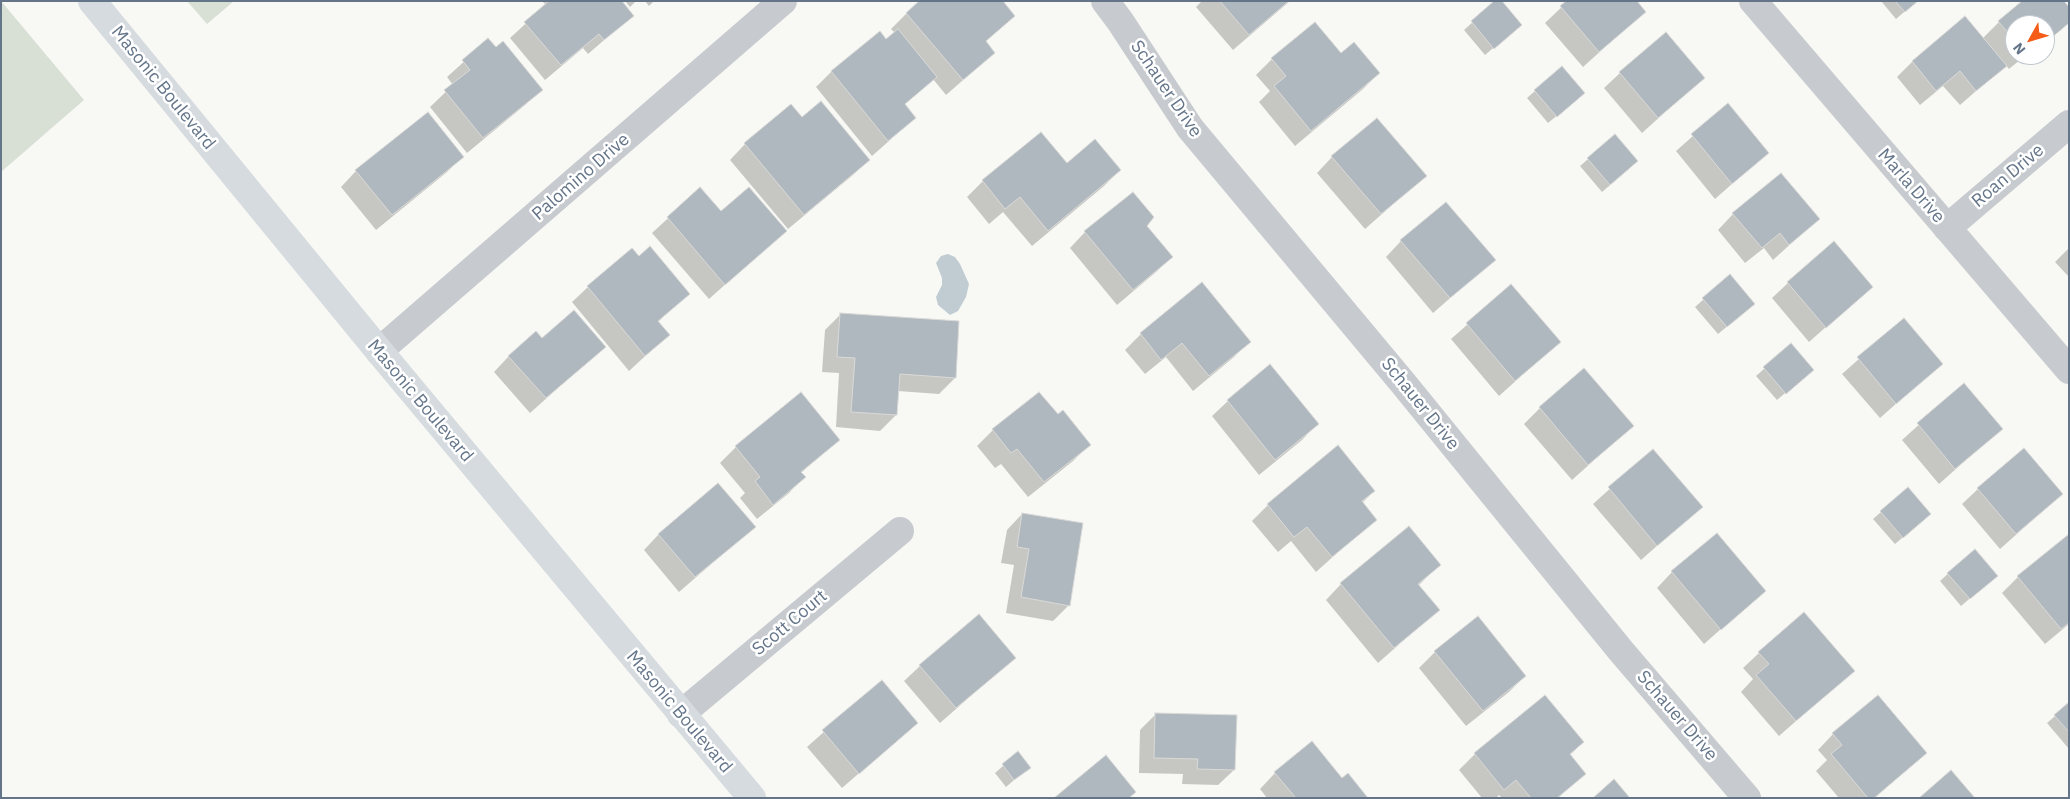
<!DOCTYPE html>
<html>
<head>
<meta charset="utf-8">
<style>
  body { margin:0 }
  #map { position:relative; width:2070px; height:799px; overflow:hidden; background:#f8f8f4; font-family:"IBM Plex Sans",sans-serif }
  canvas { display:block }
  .frame { position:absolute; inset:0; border:2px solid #647589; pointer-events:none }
  .north { position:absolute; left:2005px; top:15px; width:50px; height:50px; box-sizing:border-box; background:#fff; border:1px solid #c1c8d0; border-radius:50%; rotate:231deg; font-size:14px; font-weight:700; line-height:20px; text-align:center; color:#647589 }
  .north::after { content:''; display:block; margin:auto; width:18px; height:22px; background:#f45c18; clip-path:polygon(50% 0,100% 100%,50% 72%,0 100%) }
</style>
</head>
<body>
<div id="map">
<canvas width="2070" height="799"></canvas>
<div class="frame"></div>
<div class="north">N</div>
</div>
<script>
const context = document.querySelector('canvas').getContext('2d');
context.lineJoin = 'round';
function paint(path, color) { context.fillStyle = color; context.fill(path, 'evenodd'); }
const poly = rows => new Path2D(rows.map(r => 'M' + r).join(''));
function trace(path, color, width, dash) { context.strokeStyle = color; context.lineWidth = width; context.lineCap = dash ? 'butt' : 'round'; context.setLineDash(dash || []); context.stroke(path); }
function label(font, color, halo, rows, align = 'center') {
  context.font = font + ' "IBM Plex Sans",sans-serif'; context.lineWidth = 5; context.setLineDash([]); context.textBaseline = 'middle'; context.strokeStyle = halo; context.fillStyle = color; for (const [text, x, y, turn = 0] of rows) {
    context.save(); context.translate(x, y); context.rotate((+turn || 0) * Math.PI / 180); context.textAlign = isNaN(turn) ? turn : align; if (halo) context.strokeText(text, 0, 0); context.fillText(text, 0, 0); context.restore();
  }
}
const green = poly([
  [1,1,84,100,1,172],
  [187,1,234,1,207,24]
]);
const water = poly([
  [948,254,955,257,960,264,969,284,966,297,958,311,950,315,938,305,936,297,942,285,942,278,936,263,941,256]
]);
const shadow = poly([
  [542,1,620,1,632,16,588,54,583,48,545,80,510,38,546,5],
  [625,1,636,1,630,7],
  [645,1,654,1,649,6],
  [1202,1,1290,1,1233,50,1196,7],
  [1496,1,1512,32,1485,55,1464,30],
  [1568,1,1644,12,1583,67,1545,23],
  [1881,1,1917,1,1896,19],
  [907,13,1013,16,985,42,994,53,946,95,933,79,904,105,915,118,872,156,816,87,831,72,880,32,886,40,895,33,891,29],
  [1999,22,2069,22,2045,44,2045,25,2015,25,2015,55,2026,55,2009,69,2006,65,1960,105,1943,86,1920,105,1897,77,1913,61,1982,39],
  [488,40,541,90,525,105,467,153,430,107,453,85,447,77],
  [1341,55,1379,73,1363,89,1295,146,1259,102,1270,91,1256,75,1272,59],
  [1620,73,1703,78,1642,133,1604,88],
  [1535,91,1576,100,1548,123,1527,98],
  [1728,105,1767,153,1715,199,1676,151],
  [791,106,802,119,869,159,853,175,788,229,730,160,745,144],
  [1041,134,1067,164,1120,170,1104,186,1032,246,1003,212,989,224,967,197,983,181],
  [1615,136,1629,169,1602,192,1580,166],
  [462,157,447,172,376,230,341,187,356,171],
  [1332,157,1425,176,1365,229,1317,173],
  [1781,175,1818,219,1773,260,1764,248,1745,263,1718,230,1733,214],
  [700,189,721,213,785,231,709,299,652,233],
  [1146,226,1171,257,1156,272,1117,305,1070,248,1085,232],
  [1401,241,1494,260,1433,313,1386,257],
  [2069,248,2069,277,2055,262],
  [639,257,688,294,658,322,668,335,629,371,572,302,588,287],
  [1730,276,1746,311,1718,334,1695,307],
  [1788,283,1871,287,1809,342,1772,298],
  [1511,286,1559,342,1499,396,1451,339],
  [841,314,958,322,955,378,939,394,898,391,896,415,880,431,836,427,839,373,822,372,825,330],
  [1904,319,1941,364,1880,418,1842,374],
  [1141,334,1249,341,1234,357,1193,391,1166,357,1145,374,1125,350],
  [542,339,604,347,530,413,494,372,509,356],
  [1791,345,1804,377,1777,400,1756,376],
  [1963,385,2001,429,1939,484,1902,440],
  [1039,393,1058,416,1089,445,1073,461,1028,497,1001,464,995,468,977,446,993,430],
  [801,394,838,440,801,473,804,477,789,493,757,519,740,498,745,493,720,463,736,447],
  [1228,401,1317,424,1302,440,1259,475,1212,416],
  [1540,408,1632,426,1572,480,1524,424],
  [1338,447,1374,491,1362,503,1375,519,1316,572,1291,541,1278,552,1252,521,1268,505],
  [1653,450,1701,507,1641,560,1593,504],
  [1978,489,2062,494,2000,549,1962,504],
  [1881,512,1922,521,1895,544,1873,519],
  [1022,514,1069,605,1053,621,1006,613,1014,565,1001,563,1007,530],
  [754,527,679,592,644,550,659,534],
  [2069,535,2069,624,2045,644,2002,593,2018,577],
  [1974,550,1988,583,1961,606,1940,581],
  [1439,565,1418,586,1438,610,1378,663,1326,600,1341,584],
  [1672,572,1765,590,1704,644,1657,588],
  [1478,617,1525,676,1509,692,1466,726,1419,668,1435,652],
  [1759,653,1853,671,1779,736,1741,692,1753,679,1743,668],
  [1014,658,940,723,904,681,920,666],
  [881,681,917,723,842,788,807,747],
  [1545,697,1583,742,1570,755,1585,773,1558,798,1502,798,1499,795,1496,798,1482,798,1459,770,1475,754],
  [2069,704,2069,749,2047,723],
  [1156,714,1234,770,1218,785,1182,784,1183,774,1139,773,1140,730],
  [1833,734,1925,752,1875,798,1839,798,1816,771,1827,760,1818,750],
  [1018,753,1029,767,1006,787,995,773],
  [1275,773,1342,780,1366,798,1267,798,1260,789]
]);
const building = poly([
  [549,1,622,1,634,16,604,40,599,34,561,65,524,22,549,1],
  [919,1,1003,1,1015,16,986,41,995,53,963,80,906,13,919,1],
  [1220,1,1289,1,1249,35,1220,1],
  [1494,1,1502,1,1522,25,1494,49,1471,21,1494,1],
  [1566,1,1637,1,1646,12,1599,52,1560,6,1566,1],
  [1895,1,1918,1,1905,12,1895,1],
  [2022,1,2064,1,2069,7,2069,23,2050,39,2047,36,2045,38,2045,25,2015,25,2015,41,1998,21,2022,1],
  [1965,16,2007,66,1976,91,1960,71,1936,91,1912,61,1965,16],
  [1315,22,1341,53,1354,42,1380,73,1311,131,1274,86,1286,76,1271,58,1315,22],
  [898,29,937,77,905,104,916,118,888,141,831,71,880,31,886,39,898,29],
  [1666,32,1705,78,1658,118,1619,72,1666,32],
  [488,38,496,47,503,41,543,90,483,138,444,90,470,70,462,60,488,38],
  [1562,66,1585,93,1557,117,1534,90,1562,66],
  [821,101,870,160,804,215,744,143,791,104,802,117,821,101],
  [1728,103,1769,153,1732,184,1691,134,1728,103],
  [428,112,464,157,392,215,355,170,428,112],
  [1377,118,1427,176,1381,214,1331,156,1377,118],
  [1041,132,1067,163,1095,139,1121,170,1048,231,1020,197,1005,209,982,180,1041,132],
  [1615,134,1638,161,1610,185,1587,158,1615,134],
  [1781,173,1820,219,1789,245,1780,233,1762,248,1732,213,1781,173],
  [700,187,721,211,749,187,787,231,725,285,667,217,700,187],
  [1133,192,1154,217,1147,226,1173,257,1133,290,1084,231,1133,192],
  [1446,202,1496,260,1450,298,1400,240,1446,202],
  [1834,241,1873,287,1826,328,1787,282,1834,241],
  [650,246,690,294,658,321,670,335,645,356,587,286,632,248,639,256,650,246],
  [1730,274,1755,304,1727,327,1702,298,1730,274],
  [1202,282,1251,342,1209,376,1182,343,1161,360,1140,333,1202,282],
  [1511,284,1561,342,1515,381,1466,323,1511,284],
  [574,310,606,347,546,398,508,356,536,331,542,338,574,310],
  [840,313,959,321,956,378,900,374,897,415,851,412,855,358,837,357,840,313],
  [1904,318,1943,364,1896,404,1857,357,1904,318],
  [1791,343,1814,370,1786,394,1763,367,1791,343],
  [1270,364,1319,424,1275,460,1227,400,1270,364],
  [1584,368,1634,426,1588,465,1539,407,1584,368],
  [1964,383,2003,429,1955,469,1917,423,1964,383],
  [801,392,840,440,801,472,806,477,773,505,755,481,760,477,735,446,801,392],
  [1039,392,1058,414,1063,410,1091,445,1044,482,1017,449,1011,453,992,429,1039,392],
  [1338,445,1375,491,1362,501,1377,520,1332,557,1307,527,1294,537,1267,504,1338,445],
  [2024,448,2063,494,2016,534,1977,488,2024,448],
  [1653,449,1703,507,1657,546,1608,487,1653,449],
  [718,483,756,527,695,577,658,534,718,483],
  [1908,487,1931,514,1903,538,1880,511,1908,487],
  [1022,513,1083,523,1070,606,1021,597,1029,549,1017,547,1022,513],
  [1409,526,1441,565,1418,584,1440,610,1394,648,1340,583,1409,526],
  [1717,533,1766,591,1721,630,1671,571,1717,533],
  [2069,534,2069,623,2061,629,2017,576,2069,534],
  [1975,549,1998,576,1970,599,1947,573,1975,549],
  [1804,612,1855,671,1796,721,1756,675,1769,664,1758,652,1804,612],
  [979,614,1016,658,956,708,919,665,979,614],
  [1478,616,1526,676,1483,711,1434,651,1478,616],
  [882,680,918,723,859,774,822,730,882,680],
  [1545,695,1584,742,1570,754,1586,774,1557,798,1531,798,1516,780,1504,790,1474,753,1545,695],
  [1878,695,1927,753,1874,798,1868,798,1831,754,1842,745,1832,733,1878,695],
  [2069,702,2069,732,2054,715,2069,702],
  [1155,713,1237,715,1235,770,1197,769,1198,759,1154,758,1155,713],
  [1312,741,1342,778,1348,773,1368,798,1296,798,1274,772,1312,741],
  [1018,751,1031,768,1014,780,1002,764,1018,751],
  [1106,755,1136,792,1129,798,1054,798,1106,755],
  [1951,770,1975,798,1919,798,1951,770],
  [1614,779,1630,798,1593,798,1614,779]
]);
const street = poly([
  [1105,1,1120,21,1190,128,1403,383,1621,651,1747,798],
  [1753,1,2069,370],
  [1947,228,2069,124],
  [379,351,783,1],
  [681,714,900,531]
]);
const secondary = poly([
  [92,1,379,351,752,798]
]);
const streetNames = [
  ["Masonic Boulevard",163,88,51],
  ["Schauer Drive",1166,89,56],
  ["Roan Drive",2008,176,-40],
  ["Palomino Drive",581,177,-41],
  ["Marla Drive",1911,186,49],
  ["Masonic Boulevard",420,401,50],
  ["Schauer Drive",1420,404,51],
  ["Scott Court",790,623,-40],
  ["Masonic Boulevard",679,712,50],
  ["Schauer Drive",1677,716,49]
];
paint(green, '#d8e0d5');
paint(water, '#c1ccd2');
paint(shadow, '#0003');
paint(building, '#b0b8bf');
trace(building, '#d9d9d7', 1);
trace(street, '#c7cbcf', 28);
trace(secondary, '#d6dbe0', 28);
label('18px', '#647589', '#fff', streetNames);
</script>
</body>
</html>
